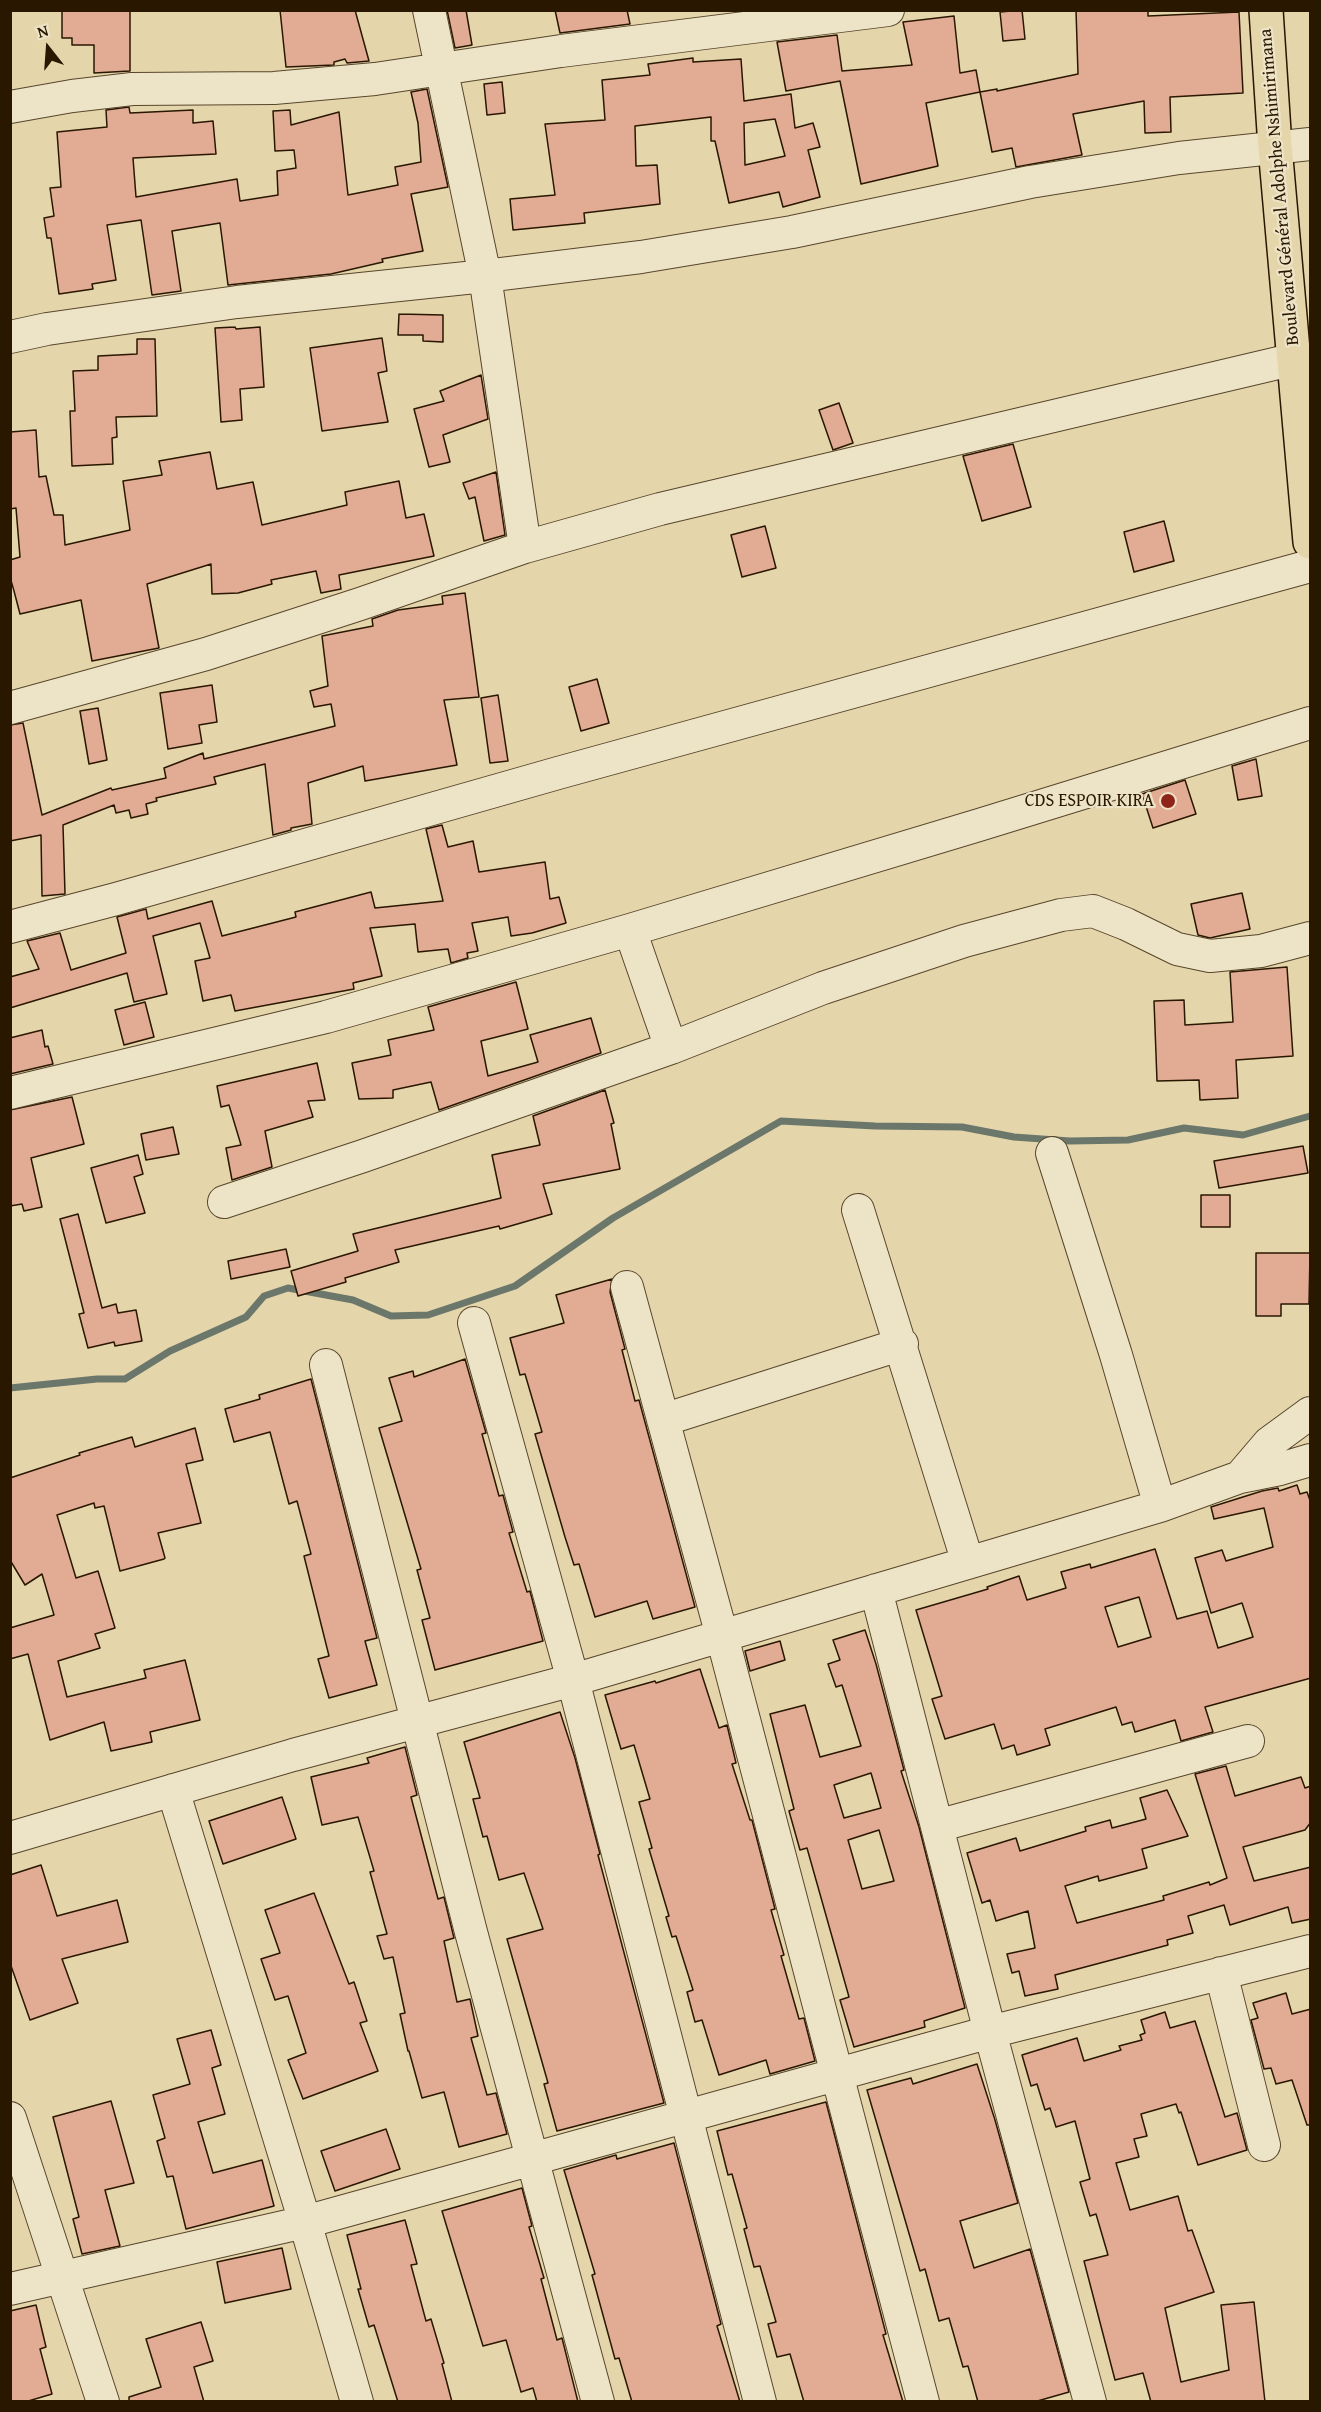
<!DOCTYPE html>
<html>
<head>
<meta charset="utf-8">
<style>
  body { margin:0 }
  #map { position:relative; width:1321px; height:2412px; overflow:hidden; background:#e4d5ab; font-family:"Gentium Book Plus",serif }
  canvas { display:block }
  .frame { position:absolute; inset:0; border:12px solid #2a1700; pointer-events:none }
  .north { position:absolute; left:18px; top:18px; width:60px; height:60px; -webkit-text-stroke:4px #ede4c8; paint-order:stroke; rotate:343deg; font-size:16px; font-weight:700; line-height:24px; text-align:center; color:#2a1700 }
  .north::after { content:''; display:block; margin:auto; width:21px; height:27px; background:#2a1700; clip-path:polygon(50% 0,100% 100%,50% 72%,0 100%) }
</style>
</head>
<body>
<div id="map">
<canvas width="1321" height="2412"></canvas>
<div class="frame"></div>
<div class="north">N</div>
</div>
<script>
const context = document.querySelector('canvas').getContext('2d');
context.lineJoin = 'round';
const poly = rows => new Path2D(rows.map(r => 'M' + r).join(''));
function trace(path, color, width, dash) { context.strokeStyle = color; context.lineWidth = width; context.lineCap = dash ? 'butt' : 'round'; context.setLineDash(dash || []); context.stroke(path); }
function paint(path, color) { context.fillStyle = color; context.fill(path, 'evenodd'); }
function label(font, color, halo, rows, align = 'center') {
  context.font = font + ' "Gentium Book Plus",serif'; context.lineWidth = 4.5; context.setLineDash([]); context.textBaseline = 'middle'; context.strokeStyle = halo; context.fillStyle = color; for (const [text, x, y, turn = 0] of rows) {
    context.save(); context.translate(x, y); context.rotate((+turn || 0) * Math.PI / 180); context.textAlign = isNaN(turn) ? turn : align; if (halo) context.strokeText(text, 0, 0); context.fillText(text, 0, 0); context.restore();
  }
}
const stream = poly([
  [10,1388,97,1379,125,1379,170,1351,246,1317,264,1296,288,1288,353,1300,391,1316,428,1315,515,1286,613,1218,781,1121,875,1126,962,1127,1014,1137,1070,1141,1128,1140,1184,1128,1243,1135,1310,1116]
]);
const building = poly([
  [62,10,130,10,130,71,94,73,94,45,72,45,72,38,62,38,62,10],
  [280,10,355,10,369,61,347,63,345,59,334,62,334,65,286,67,280,10],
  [447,10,466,10,472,45,455,48,447,10],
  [555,10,627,10,630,24,560,33,555,10],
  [1022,10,1025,39,1003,41,1000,12,1022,10],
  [1076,10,1148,10,1148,16,1239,12,1243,93,1170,97,1171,132,1145,133,1144,101,1073,114,1082,155,1016,167,1012,148,992,152,980,92,997,89,997,91,1078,74,1076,10],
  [954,16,960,73,976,70,980,92,926,103,938,166,861,184,840,81,786,91,777,42,837,35,842,71,912,65,903,22,954,16],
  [693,58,693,62,741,59,744,101,791,94,795,128,813,123,820,147,808,150,820,197,783,207,779,192,729,203,715,141,711,141,711,117,635,126,636,166,657,165,660,204,584,213,585,223,513,230,510,199,555,195,545,124,605,120,602,80,650,75,648,64,693,58],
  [775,119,785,156,745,165,744,123,775,119],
  [502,82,505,113,487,115,484,84,502,82],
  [427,89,448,187,411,194,423,251,382,259,383,262,331,274,228,285,220,223,172,231,181,291,152,295,141,220,107,225,116,280,92,284,93,289,59,294,51,238,47,238,44,218,54,216,50,188,61,187,57,132,107,127,106,110,129,107,130,113,193,110,193,123,213,121,216,154,133,158,136,197,237,179,240,201,278,195,277,171,296,168,294,150,275,151,273,111,290,110,291,125,339,112,348,195,398,185,395,167,421,162,418,123,411,92,427,89],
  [399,314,443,315,443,342,423,341,423,335,398,335,399,314],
  [235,327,236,329,260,327,264,387,240,389,242,420,221,422,215,328,235,327],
  [382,338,387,371,378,373,388,422,322,431,310,348,382,338],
  [137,339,155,339,157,416,116,417,117,437,112,438,113,464,72,466,70,411,75,411,73,371,98,370,98,356,137,354,137,339],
  [481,375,488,419,443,435,450,462,429,467,414,409,444,401,440,391,481,375],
  [839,403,853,443,833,450,819,410,839,403],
  [36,430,39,477,46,476,54,515,63,515,65,545,130,530,123,481,162,475,159,461,210,452,217,489,253,482,262,525,347,505,345,492,399,481,406,518,424,514,434,556,339,575,341,589,321,593,316,571,271,580,272,584,238,593,212,594,211,564,147,584,159,648,92,661,81,600,20,614,14,591,10,577,10,560,20,557,16,508,10,509,10,432,36,430],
  [1013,444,1031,507,982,521,963,456,1013,444],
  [496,472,505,535,484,541,475,497,469,499,463,483,496,472],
  [1164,521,1174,561,1134,572,1124,532,1164,521],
  [765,526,776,568,742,577,731,535,765,526],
  [465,593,479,697,444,700,457,765,365,781,363,766,308,783,312,824,291,828,291,830,273,835,265,764,214,777,216,784,156,798,157,801,146,804,148,814,131,818,129,810,116,813,114,805,63,825,65,894,42,896,41,835,10,841,10,725,23,723,42,815,111,788,112,790,166,778,164,768,203,753,204,759,335,726,331,704,314,707,310,691,328,686,322,636,373,626,372,619,398,610,443,604,442,596,465,593],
  [597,679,609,723,581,731,569,687,597,679],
  [212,685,217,722,199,725,202,743,168,749,160,693,212,685],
  [498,695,508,761,490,763,481,698,498,695],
  [98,708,107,760,89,764,80,711,98,708],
  [1256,759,1262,796,1238,800,1232,766,1256,759],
  [1185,780,1196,814,1153,828,1142,794,1185,780],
  [442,825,448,847,473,841,479,872,545,862,550,899,559,897,566,923,532,933,511,936,508,917,472,923,478,951,467,953,468,958,451,963,448,949,418,952,415,924,370,928,382,976,353,983,354,989,235,1011,231,995,203,1001,195,961,210,958,200,923,153,936,167,994,134,1002,127,973,10,1008,10,977,39,969,27,941,60,933,71,970,126,953,117,917,146,909,148,919,212,901,222,936,296,917,295,912,371,892,375,908,443,901,426,829,442,825],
  [1242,893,1250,929,1210,938,1198,935,1191,904,1242,893],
  [1287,967,1293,1056,1236,1060,1238,1098,1200,1100,1199,1080,1157,1081,1154,1001,1184,1000,1185,1025,1233,1022,1230,972,1287,967],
  [516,982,528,1029,481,1041,488,1076,538,1062,530,1035,591,1018,601,1053,439,1110,431,1082,393,1090,393,1098,359,1099,352,1063,391,1055,388,1040,434,1030,428,1007,516,982],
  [145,1002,154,1037,124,1045,115,1010,145,1002],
  [42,1030,45,1047,48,1046,53,1064,10,1074,10,1038,42,1030],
  [317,1063,325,1100,308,1101,313,1117,265,1131,272,1167,232,1180,226,1148,241,1145,229,1105,221,1107,217,1086,317,1063],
  [605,1090,614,1123,611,1124,620,1169,543,1184,552,1214,500,1229,499,1226,395,1250,399,1262,345,1278,346,1282,298,1296,291,1271,358,1251,353,1234,501,1198,492,1155,540,1145,533,1116,605,1090],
  [72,1097,84,1144,31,1158,42,1207,24,1211,22,1204,10,1206,10,1110,72,1097],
  [173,1127,179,1154,146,1160,141,1134,173,1127],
  [1303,1146,1308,1173,1219,1188,1214,1161,1303,1146],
  [138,1155,143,1174,134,1177,145,1213,106,1223,91,1168,138,1155],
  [1201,1195,1230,1195,1230,1227,1201,1227,1201,1195],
  [78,1214,102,1308,116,1304,118,1313,136,1310,142,1341,115,1346,114,1342,88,1348,79,1314,84,1313,60,1219,78,1214],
  [286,1249,290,1267,231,1279,228,1261,286,1249],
  [1256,1253,1310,1253,1309,1304,1281,1304,1281,1316,1256,1316,1256,1253],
  [612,1279,610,1292,625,1349,622,1350,635,1401,639,1400,695,1607,653,1619,647,1601,595,1617,579,1564,574,1565,565,1537,535,1434,542,1432,525,1374,520,1375,510,1338,564,1323,556,1295,612,1279],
  [465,1359,486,1433,482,1434,499,1496,503,1495,513,1532,509,1533,527,1592,530,1591,543,1641,435,1670,422,1620,430,1618,417,1570,421,1569,379,1428,402,1421,389,1378,413,1371,414,1377,465,1359],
  [311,1379,377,1638,365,1641,377,1685,329,1698,318,1659,329,1656,304,1556,311,1554,297,1501,289,1504,270,1432,234,1442,225,1409,260,1399,259,1395,311,1379],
  [195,1428,203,1460,186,1464,201,1523,158,1533,165,1558,164,1559,120,1571,104,1506,95,1508,94,1503,57,1515,76,1578,98,1571,115,1628,95,1634,100,1648,58,1661,67,1697,146,1678,144,1670,185,1660,200,1720,150,1732,152,1742,111,1751,104,1722,50,1740,28,1654,10,1659,10,1628,54,1615,42,1574,25,1585,10,1560,10,1478,80,1455,79,1453,132,1437,135,1447,195,1428],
  [1297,1485,1300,1494,1307,1492,1311,1503,1311,1678,1205,1707,1213,1732,1181,1741,1175,1720,1135,1732,1132,1722,1122,1725,1116,1707,1045,1729,1050,1745,1017,1755,1014,1745,1002,1749,994,1724,945,1739,932,1699,942,1696,916,1610,988,1589,987,1587,1019,1576,1027,1600,1066,1588,1061,1572,1090,1564,1091,1568,1155,1549,1177,1619,1207,1611,1218,1648,1253,1637,1242,1603,1211,1613,1195,1558,1222,1550,1226,1561,1273,1547,1264,1508,1214,1519,1211,1507,1262,1491,1278,1488,1279,1491,1297,1485],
  [1139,1597,1151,1637,1118,1647,1105,1607,1139,1597],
  [865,1630,876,1664,904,1770,901,1771,919,1827,965,2008,924,2021,925,2027,854,2047,840,2000,849,1997,807,1848,800,1850,789,1811,794,1809,770,1714,805,1705,820,1757,861,1746,842,1685,836,1687,828,1664,840,1660,833,1640,865,1630],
  [871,1773,881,1808,844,1818,834,1785,871,1773],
  [879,1830,894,1881,862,1889,848,1840,879,1830],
  [780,1641,785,1660,750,1671,745,1651,780,1641],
  [700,1669,719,1728,727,1725,736,1763,732,1764,750,1820,752,1820,775,1909,771,1910,784,1955,781,1956,799,2019,804,2018,815,2061,770,2074,766,2060,719,2075,702,2020,695,2022,687,1992,693,1990,676,1936,672,1937,666,1917,669,1916,649,1849,652,1848,639,1802,650,1799,634,1745,621,1749,605,1695,655,1681,656,1683,700,1669],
  [560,1712,575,1758,600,1854,598,1855,664,2103,557,2131,544,2084,548,2083,507,1939,543,1929,524,1873,499,1880,487,1836,483,1837,473,1799,480,1798,464,1742,560,1712],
  [405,1747,417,1795,411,1797,438,1899,444,1897,454,1938,444,1941,457,2002,470,1999,478,2036,471,2038,487,2095,496,2093,507,2134,459,2147,444,2092,422,2098,409,2051,408,2051,400,2014,405,2013,393,1957,384,1959,377,1936,387,1934,370,1872,374,1871,358,1817,322,1825,311,1777,369,1763,367,1758,405,1747],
  [1226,1766,1235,1796,1301,1777,1305,1788,1311,1786,1311,1822,1305,1830,1243,1847,1254,1881,1311,1867,1311,1919,1292,1923,1288,1907,1230,1925,1224,1905,1188,1916,1193,1933,1167,1940,1168,1945,1055,1975,1058,1989,1025,1996,1019,1971,1012,1973,1007,1954,1035,1948,1028,1911,996,1921,990,1900,982,1903,967,1853,1016,1838,1020,1851,1086,1831,1085,1827,1110,1820,1112,1828,1146,1819,1140,1798,1167,1790,1188,1836,1142,1849,1147,1868,1099,1881,1098,1876,1065,1886,1077,1923,1164,1900,1163,1896,1209,1882,1210,1885,1227,1878,1195,1774,1226,1766],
  [282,1797,296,1839,223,1864,209,1821,282,1797],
  [41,1865,57,1916,117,1900,128,1942,62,1959,78,2003,30,2020,10,1963,10,1875,41,1865],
  [314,1893,349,1984,354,1982,367,2021,360,2023,378,2071,303,2099,288,2060,306,2053,288,1996,275,2000,261,1959,280,1953,265,1910,314,1893],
  [1286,1993,1292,2014,1311,2009,1311,2125,1307,2125,1292,2080,1276,2084,1271,2068,1264,2069,1251,2020,1258,2018,1253,2003,1286,1993],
  [1165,2012,1170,2028,1195,2021,1225,2117,1237,2113,1247,2150,1198,2165,1181,2112,1179,2113,1176,2104,1141,2114,1147,2136,1134,2139,1139,2157,1116,2163,1130,2210,1178,2196,1188,2231,1192,2230,1214,2292,1165,2308,1181,2382,1229,2370,1221,2305,1254,2302,1265,2402,1151,2402,1143,2373,1115,2380,1084,2261,1108,2255,1096,2214,1090,2216,1080,2182,1090,2179,1075,2121,1056,2127,1050,2108,1045,2110,1037,2084,1031,2086,1022,2055,1077,2038,1084,2061,1121,2050,1119,2046,1142,2040,1140,2035,1145,2033,1141,2020,1165,2012],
  [211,2030,221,2065,212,2068,225,2114,198,2122,213,2173,262,2160,274,2206,186,2229,173,2176,167,2177,157,2141,165,2138,153,2095,190,2084,177,2039,211,2030],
  [977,2064,995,2120,1018,2203,960,2221,974,2268,1030,2249,1069,2392,1034,2402,978,2402,968,2366,963,2367,949,2318,939,2321,925,2269,920,2271,867,2090,911,2078,913,2084,977,2064],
  [111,2101,134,2183,105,2190,120,2246,82,2254,73,2219,79,2217,53,2117,111,2101],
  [826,2102,886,2334,883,2335,903,2402,804,2402,790,2354,777,2357,768,2324,776,2322,760,2266,754,2267,744,2229,747,2228,732,2174,728,2175,717,2131,826,2102],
  [386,2129,400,2169,335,2191,321,2151,386,2129],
  [674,2143,721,2324,717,2326,740,2402,632,2402,619,2358,615,2359,592,2275,595,2274,564,2170,616,2155,617,2159,674,2143],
  [522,2188,532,2226,529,2227,544,2278,541,2279,557,2340,562,2338,578,2402,537,2402,533,2388,521,2392,506,2340,483,2346,442,2211,522,2188],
  [405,2220,417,2264,411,2265,426,2321,431,2319,444,2363,442,2364,452,2402,398,2402,374,2325,369,2327,358,2289,361,2289,347,2235,405,2220],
  [282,2248,291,2289,225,2303,217,2262,282,2248],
  [36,2305,46,2347,40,2349,52,2394,25,2402,10,2402,10,2311,36,2305],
  [201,2322,213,2361,194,2367,204,2402,129,2402,129,2397,161,2387,146,2339,201,2322]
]);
const minor = poly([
  [429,10,485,276,525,547],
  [10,107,72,96,132,89,274,88,375,79,561,51,888,10],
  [10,337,47,329,237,302,485,276,641,257,792,232,1030,182,1179,158,1310,144],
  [10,708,206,654,360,604,525,547,660,509,1295,359],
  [10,927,116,899,558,773,1310,566],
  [630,930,671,1048],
  [10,1093,326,1017,630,930,979,825,1310,723],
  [1052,1153,1116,1355,1160,1506],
  [224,1202,363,1156,671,1048,823,988,964,941,1061,915,1093,911,1126,924,1177,949,1210,956,1261,951,1310,938],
  [858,1210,968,1563],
  [627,1287,722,1636,923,2402],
  [474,1323,573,1680,760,2402],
  [326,1365,471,1932,598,2402],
  [663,1420,902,1344],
  [1240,1477,1269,1443,1310,1413],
  [876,1590,990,2032,1090,2402],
  [173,1790,305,2222,357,2402],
  [937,1826,1248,1741],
  [10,1838,293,1755,573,1680,1160,1506,1240,1477,1280,1469,1310,1460],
  [1221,1973,1264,2145],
  [10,2118,103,2402],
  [10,2289,305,2222,990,2032,1310,1951]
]);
const major = poly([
  [1266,10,1275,147,1310,542]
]);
const markers = [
  [1168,801,8,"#8f2418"]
];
const streetNames = [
  ["Boulevard Général Adolphe Nshimirimana",1280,187,-95]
];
const poiNames = [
  ["CDS ESPOIR KIRA",1154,801]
];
trace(stream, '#6b776a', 7);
paint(building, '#e2ab94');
trace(building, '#2a1700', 1.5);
trace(minor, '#58462b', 34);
trace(major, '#2a1700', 36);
trace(minor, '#ede4c8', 32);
trace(major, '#e4d5ab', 33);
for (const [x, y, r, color] of markers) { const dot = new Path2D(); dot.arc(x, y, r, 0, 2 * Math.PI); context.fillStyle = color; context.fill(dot); trace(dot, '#ede4c8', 2); }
label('18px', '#2a1700', '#ede4c8', streetNames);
label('18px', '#2a1700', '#ede4c8', poiNames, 'right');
</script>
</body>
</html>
